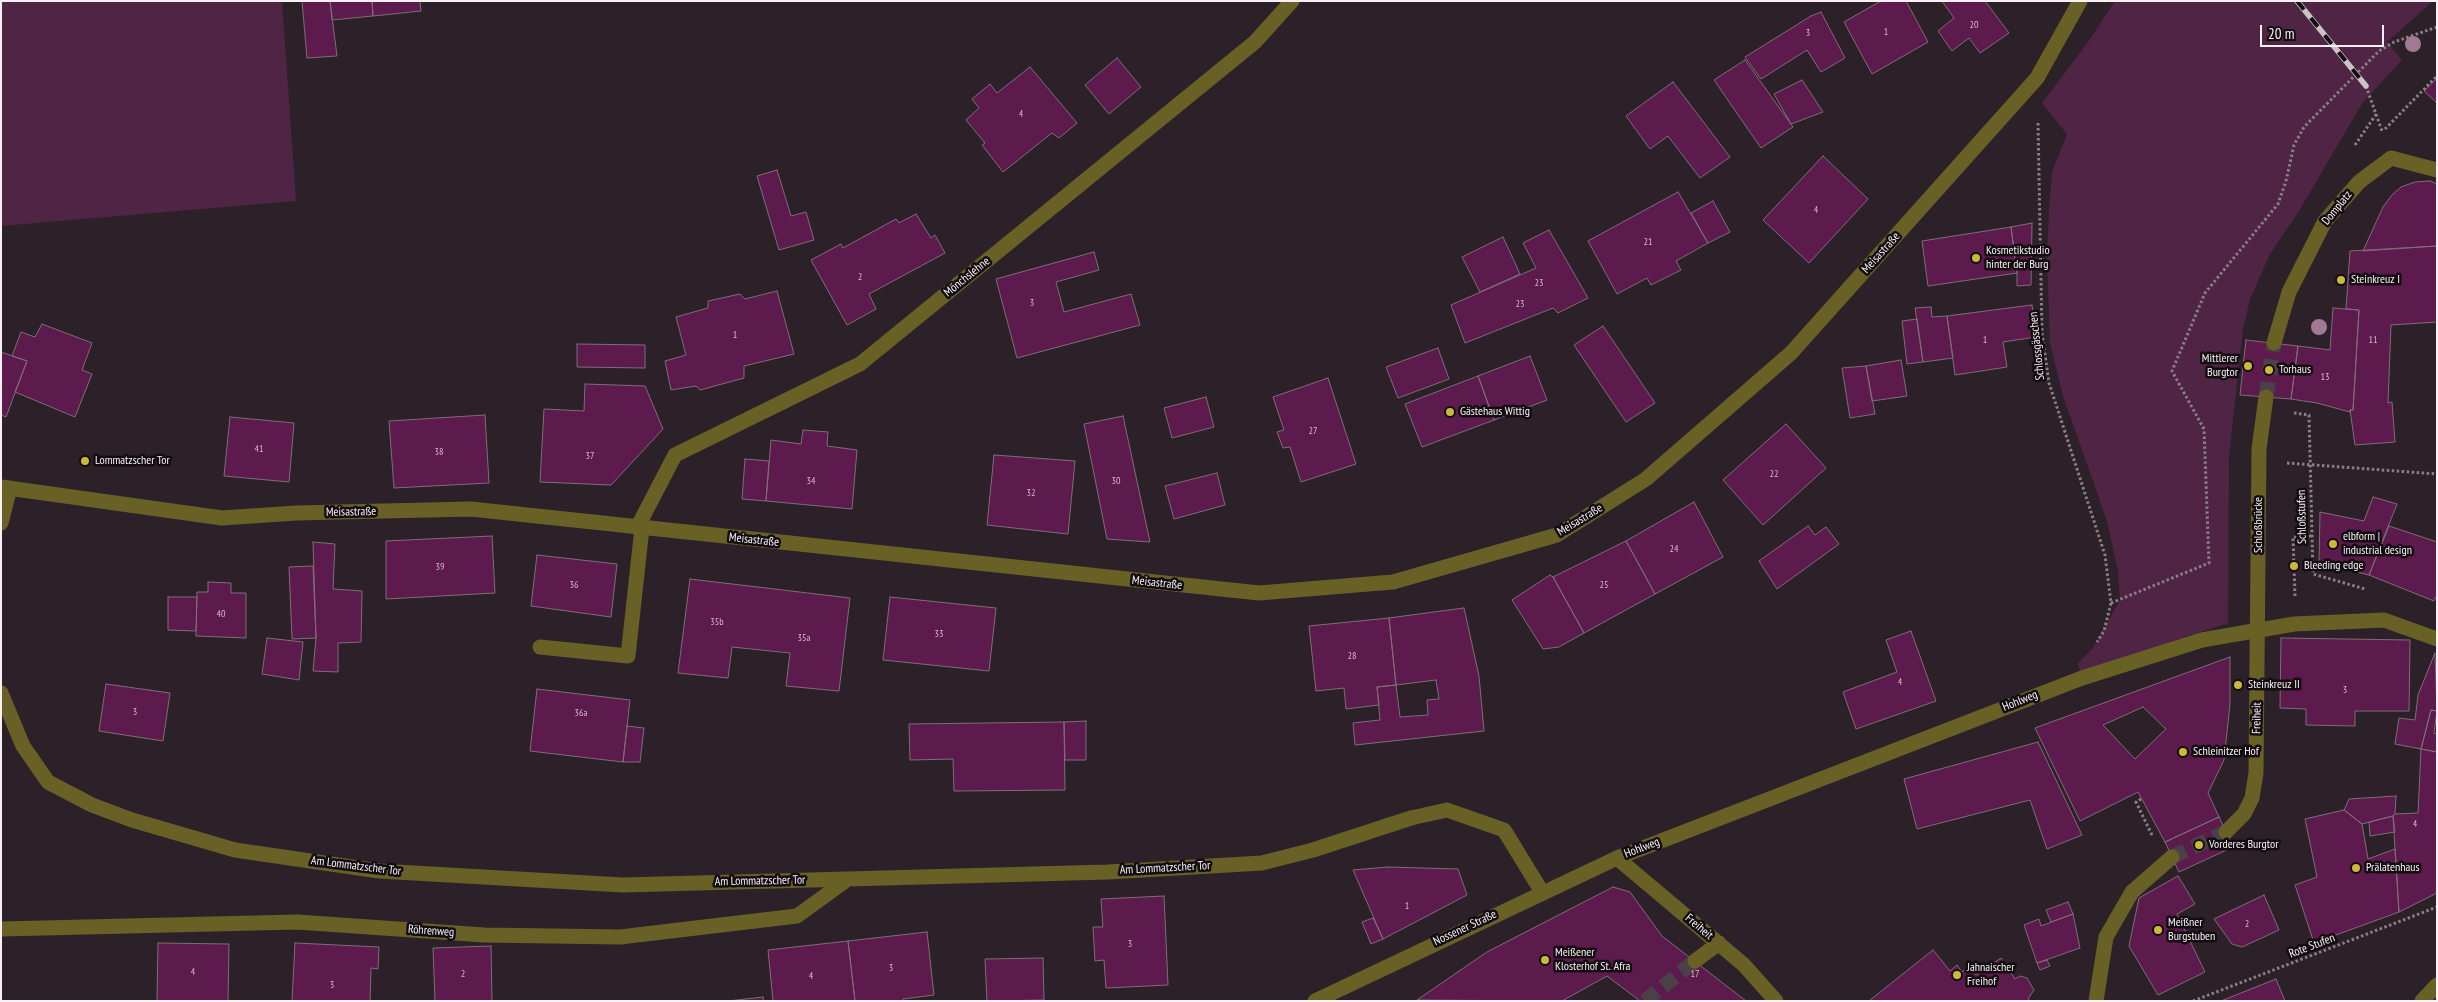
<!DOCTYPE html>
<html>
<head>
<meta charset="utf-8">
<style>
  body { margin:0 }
  #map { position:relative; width:2438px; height:1002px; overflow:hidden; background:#2d2129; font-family:"PT Sans Narrow",sans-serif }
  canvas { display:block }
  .frame { position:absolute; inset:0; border:2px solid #f8f0f5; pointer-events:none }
  .scale { position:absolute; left:2260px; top:25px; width:124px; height:22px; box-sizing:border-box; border:2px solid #f8f0f5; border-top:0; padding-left:6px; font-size:15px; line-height:18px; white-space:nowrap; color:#f8f0f5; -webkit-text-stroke:4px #120d10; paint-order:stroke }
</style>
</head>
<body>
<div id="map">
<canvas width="2438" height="1002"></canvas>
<div class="frame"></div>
<div class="scale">20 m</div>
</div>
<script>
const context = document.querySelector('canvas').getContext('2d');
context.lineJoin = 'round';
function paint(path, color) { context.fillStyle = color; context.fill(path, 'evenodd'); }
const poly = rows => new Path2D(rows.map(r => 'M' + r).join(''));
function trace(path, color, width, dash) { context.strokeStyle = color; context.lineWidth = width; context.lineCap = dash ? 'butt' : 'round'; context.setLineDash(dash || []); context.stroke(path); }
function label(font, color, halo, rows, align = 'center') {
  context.font = font + ' "PT Sans Narrow",sans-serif'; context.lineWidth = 5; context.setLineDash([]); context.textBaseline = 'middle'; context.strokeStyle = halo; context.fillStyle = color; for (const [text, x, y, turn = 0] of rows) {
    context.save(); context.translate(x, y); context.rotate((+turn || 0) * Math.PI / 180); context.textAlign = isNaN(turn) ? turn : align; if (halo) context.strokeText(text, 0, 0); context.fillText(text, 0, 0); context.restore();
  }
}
const green = poly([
  [1,1,282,1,296,201,1,226],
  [2115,1,2433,1,2387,42,2402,60,2363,102,2299,211,2270,254,2250,299,2243,329,2229,457,2228,623,2080,672,2078,663,2093,648,2120,600,2118,571,2107,521,2063,396,2050,343,2047,260,2049,210,2052,172,2067,134,2042,103,2086,45]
]);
const building = poly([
  [302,1,330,1,337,56,307,58,302,1],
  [330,1,372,1,373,16,332,20,330,1],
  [372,1,420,1,421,11,373,16,372,1],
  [1881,1,1906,1,1928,42,1872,74,1844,22,1881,1],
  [1942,1,1985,1,2009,33,1980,53,1969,38,1952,51,1938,31,1954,18,1942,1],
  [1821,12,1845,58,1821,72,1807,50,1761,79,1745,57,1811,16,1821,12],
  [1117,58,1141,87,1109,114,1085,85,1117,58],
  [1745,60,1793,127,1761,148,1714,80,1745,60],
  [1030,67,1077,123,1059,138,1052,133,1003,172,982,145,985,143,966,120,979,108,972,99,990,84,997,93,1030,67],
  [2437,78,2437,103,2424,91,2437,78],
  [1802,80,1823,112,1791,124,1774,94,1802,80],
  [1673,82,1730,157,1700,178,1668,136,1650,149,1626,116,1673,82],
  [1823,156,1868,199,1809,263,1763,220,1823,156],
  [777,170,791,216,806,212,814,240,779,250,757,176,777,170],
  [2430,181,2437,184,2437,246,2363,251,2383,207,2392,195,2401,187,2415,182,2430,181],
  [1678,192,1708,243,1676,261,1681,270,1651,285,1647,278,1617,294,1588,241,1678,192],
  [1713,201,1730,232,1708,243,1691,213,1713,201],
  [916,214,931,238,935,235,945,253,869,294,876,309,847,325,811,260,841,244,843,248,896,219,899,223,916,214],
  [2032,223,2031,285,2017,286,2017,273,2011,227,2032,223],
  [2011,227,2017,273,1928,286,1922,241,2011,227],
  [1549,230,1588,298,1558,313,1553,308,1465,343,1451,305,1536,268,1523,243,1549,230],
  [1503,237,1520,274,1480,292,1462,257,1503,237],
  [2437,246,2437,322,2391,325,2388,403,2392,402,2395,442,2355,445,2350,410,2353,410,2359,310,2346,309,2350,251,2437,246],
  [1094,252,1099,270,1056,282,1064,312,1131,294,1140,325,1017,358,996,279,1094,252],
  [777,291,794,354,744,366,744,378,700,390,696,386,671,390,665,361,686,355,676,317,708,308,708,301,740,294,745,299,777,291],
  [2032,305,2036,337,2003,342,2007,367,1955,375,1947,316,2032,305],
  [1931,307,1932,317,1947,316,1953,358,1923,362,1915,308,1931,307],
  [2333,308,2359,310,2353,410,2350,410,2350,412,2317,403,2291,399,2298,346,2330,350,2333,308],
  [1917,319,1923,362,1907,364,1902,321,1917,319],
  [42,324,92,343,82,370,92,374,75,417,15,392,27,361,12,356,21,332,35,337,42,324],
  [1603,326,1655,403,1626,422,1574,345,1603,326],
  [2246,340,2298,346,2291,399,2240,395,2246,340],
  [577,344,645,345,645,368,577,367,577,344],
  [1438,348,1449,379,1398,398,1386,367,1438,348],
  [1,352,27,361,6,417,1,415,1,352],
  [1530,356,1547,400,1494,420,1478,376,1530,356],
  [1901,360,1907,396,1872,401,1866,366,1901,360],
  [1866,366,1875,414,1850,418,1842,368,1866,366],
  [1478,376,1494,420,1422,447,1405,404,1478,376],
  [1328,378,1356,464,1301,482,1290,447,1283,448,1277,432,1284,430,1273,397,1328,378],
  [585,384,645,386,663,429,611,485,540,482,544,409,584,411,585,384],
  [1206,397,1214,427,1172,438,1164,408,1206,397],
  [485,415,489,483,394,488,389,421,485,415],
  [1123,416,1150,542,1107,539,1084,424,1123,416],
  [230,417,294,423,289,482,224,476,230,417],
  [1786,424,1826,468,1763,525,1723,480,1786,424],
  [803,430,828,432,827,446,857,450,852,509,766,501,771,440,801,444,803,430],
  [994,455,1075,461,1068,534,987,525,994,455],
  [745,459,769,461,766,501,742,499,745,459],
  [1217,473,1225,505,1174,519,1165,486,1217,473],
  [2373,497,2397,504,2369,575,2319,563,2320,512,2364,521,2373,497],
  [1694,502,1723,557,1655,594,1626,541,1694,502],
  [1808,526,1815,535,1826,527,1839,544,1777,589,1759,561,1808,526],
  [2389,526,2437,542,2437,595,2434,601,2369,575,2389,526],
  [492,536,495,593,386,599,386,541,492,536],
  [1626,541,1655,594,1584,633,1553,577,1626,541],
  [313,542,335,544,333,589,362,591,361,642,338,643,338,672,313,671,316,638,313,542],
  [537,555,617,564,611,617,531,606,537,555],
  [313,566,316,638,292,639,289,567,313,566],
  [1550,575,1553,577,1584,633,1559,647,1543,649,1512,600,1550,575],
  [690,579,850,598,839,691,786,686,790,653,732,647,728,678,678,673,690,579],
  [208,582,231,583,231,593,246,593,246,638,196,636,197,592,208,592,208,582],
  [168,597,197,597,196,631,168,630,168,597],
  [890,597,996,608,989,671,883,660,890,597],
  [1464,608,1479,676,1484,731,1355,745,1353,723,1380,720,1377,687,1396,685,1389,618,1464,608],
  [1436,680,1439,699,1427,700,1428,715,1400,717,1396,685,1436,680],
  [1389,618,1396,685,1377,687,1379,705,1346,709,1344,688,1316,691,1309,626,1389,618],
  [1911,631,1936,701,1856,729,1843,692,1897,672,1886,640,1911,631],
  [267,638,303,642,299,680,262,674,267,638],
  [2281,638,2410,640,2409,711,2355,711,2355,726,2306,725,2306,709,2280,708,2281,638],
  [2435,653,2437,711,2431,710,2421,749,2395,744,2399,718,2415,720,2418,695,2435,653],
  [2230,657,2230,704,2224,760,2208,793,2219,817,2165,842,2138,792,2080,821,2035,728,2230,657],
  [2143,707,2166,729,2135,759,2103,725,2143,707],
  [106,684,170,693,163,741,99,731,106,684],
  [537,689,630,700,623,762,530,751,537,689],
  [2431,710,2437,711,2434,733,2437,734,2437,752,2421,749,2431,710],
  [1086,721,1086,760,1065,760,1064,722,1086,721],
  [1064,722,1065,790,954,791,953,759,910,760,909,724,1064,722],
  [627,726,644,728,640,762,623,762,627,726],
  [2038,742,2082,835,2047,849,2030,800,1917,829,1904,779,2038,742],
  [2421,749,2437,752,2437,893,2399,912,2393,816,2395,814,2418,813,2421,749],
  [2396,796,2395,814,2393,816,2362,824,2344,810,2349,799,2396,796],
  [2344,810,2362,824,2368,859,2395,849,2399,912,2314,943,2295,885,2317,877,2305,819,2344,810],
  [2393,816,2395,832,2370,836,2369,822,2393,816],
  [2219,817,2233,847,2179,872,2165,842,2219,817],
  [1388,867,1458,869,1467,895,1383,939,1353,870,1388,867],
  [2178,876,2195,904,2177,914,2205,972,2158,995,2129,946,2139,898,2178,876],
  [1613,887,1630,892,1662,936,1746,1001,1640,1001,1607,976,1562,1001,1417,1000,1487,952,1613,887],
  [2264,895,2279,930,2242,947,2232,944,2214,919,2264,895],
  [1164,896,1168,985,1106,988,1104,960,1095,961,1093,927,1103,927,1101,899,1164,896],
  [2068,902,2073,914,2051,922,2046,910,2068,902],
  [2073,914,2080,948,2037,963,2024,925,2039,919,2041,926,2073,914],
  [1373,918,1383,939,1371,944,1362,922,1373,918],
  [927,932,934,995,903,999,903,1001,855,1001,848,941,927,932],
  [848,941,855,1001,773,1001,768,950,848,941],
  [158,943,229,944,228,1001,157,1001,158,943],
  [295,943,379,947,378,969,371,968,370,1001,292,1001,295,943],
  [491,946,492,1001,435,1001,433,948,491,946],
  [1933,950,1950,971,1957,965,1962,972,1969,966,1976,975,2001,958,2015,979,2020,976,2027,978,2034,990,2028,999,2030,1001,1869,1001,1933,950],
  [1043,958,1044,1000,987,1001,985,959,1043,958],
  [2047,960,2050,966,2040,970,2037,963,2047,960],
  [2276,979,2285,1001,2221,1001,2276,979],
  [763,997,764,1001,728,1001,763,997]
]);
const minorTunnel = poly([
  [2266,397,2274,343],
  [2172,857,2226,832],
  [1645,1001,1695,961]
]);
const path = poly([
  [2366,86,2382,131],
  [2038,123,2042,334,2049,383,2105,555,2111,603,2104,631,2097,642],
  [2385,129,2437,76],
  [2355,145,2377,113],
  [2294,413,2309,415,2313,574,2365,589],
  [2287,463,2437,474],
  [2295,596,2293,537,2311,536],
  [2111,603,2209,563,2204,429,2172,371,2205,293,2278,204,2286,181,2294,145,2304,127,2379,51,2394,42,2437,27],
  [2141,799,2136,802,2152,835],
  [2193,1001,2437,907]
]);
const minor = poly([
  [2274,343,2289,292,2325,221,2359,182,2391,158,2437,170],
  [1,487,222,518,296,513,471,509,1259,593,1393,582,1557,535,1646,479,1791,353,2037,78,2080,1],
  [1,523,10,488],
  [637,528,675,455,860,364,1255,42,1292,1],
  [540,647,628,656,642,528],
  [1,693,23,746,48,782,92,805,132,820,235,850,379,871,623,885,1108,872,1262,863,1313,850,1411,818,1447,810,1504,830,1542,892],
  [2226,832,2244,814,2252,798,2256,773,2259,449,2266,397],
  [1617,858,1744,965,1776,1001],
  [1,929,297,922,484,935,620,937,797,916,848,879],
  [1695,961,1719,943],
  [1315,1001,1617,858,2082,678,2202,640,2294,624,2384,620,2437,639],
  [2096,1001,2106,937,2132,892,2172,857],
  [2422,1001,2437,985]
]);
const rail = poly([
  [2297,1,2366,86]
]);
const trees = [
  [2413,44],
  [2319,327]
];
const markers = [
  [1976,258,5,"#cbba39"],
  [2341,280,5,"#cbba39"],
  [2248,366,5,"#cbba39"],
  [2269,370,5,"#cbba39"],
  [1450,412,5,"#cbba39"],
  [85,461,5,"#cbba39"],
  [2333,544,5,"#cbba39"],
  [2294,566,5,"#cbba39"],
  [2238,685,5,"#cbba39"],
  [2183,752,5,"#cbba39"],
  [2199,845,5,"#cbba39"],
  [2356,868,5,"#cbba39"],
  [2158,930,5,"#cbba39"],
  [1545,960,5,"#cbba39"],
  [1957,975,5,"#cbba39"]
];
const numberNames = [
  ["20",1974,25],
  ["1",1886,32],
  ["3",1808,33],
  ["4",1021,114],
  ["4",1816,210],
  ["21",1648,242],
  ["2",860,277],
  ["23",1539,283],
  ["3",1032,303],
  ["23",1520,304],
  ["1",735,335],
  ["1",1985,340],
  ["11",2373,340],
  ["13",2325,377],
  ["27",1313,431],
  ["41",259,449],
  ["38",439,452],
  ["37",590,456],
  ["22",1774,474],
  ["34",811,481],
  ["30",1116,481],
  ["32",1031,493],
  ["24",1674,549],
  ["39",440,567],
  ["36",574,585],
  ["25",1604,585],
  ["40",221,614],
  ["35b",717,622],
  ["33",939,634],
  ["35a",804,638],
  ["28",1352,656],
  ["4",1900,682],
  ["3",2345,690],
  ["3",135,712],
  ["36a",581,713],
  ["4",2415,824],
  ["1",1407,906],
  ["2",2247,924],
  ["3",1130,944],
  ["3",891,968],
  ["4",193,972],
  ["2",463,974],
  ["17",1695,974],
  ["4",811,976],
  ["3",332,985]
];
const streetNames = [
  ["Domplatz",2337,208,-51],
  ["Meisastraße",1881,253,-48],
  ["Mönchslehne",967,277,-39],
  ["Schlossgässchen",2037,346,-96],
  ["Meisastraße",351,512,-1],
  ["Schloßstufen",2302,517,-91],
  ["Meisastraße",1580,520,-31],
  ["Schloßbrücke",2259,525,-90],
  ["Meisastraße",754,540,6],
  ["Meisastraße",1157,583,6],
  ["Hohlweg",2020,701,-22],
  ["Freiheit",2257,718,-89],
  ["Hohlweg",1642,848,-21],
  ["Am Lommatzscher Tor",356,866,7],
  ["Am Lommatzscher Tor",1165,868,-3],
  ["Am Lommatzscher Tor",760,881,-1],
  ["Freiheit",1699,927,40],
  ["Nossener Straße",1465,928,-25],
  ["Röhrenweg",431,931,4],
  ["Rote Stufen",2312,946,-21]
];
const poiNames = [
  ["Kosmetikstudio",1986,251],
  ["hinter der Burg",1986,265],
  ["Steinkreuz I",2351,280],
  ["Mittlerer",2238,359,"right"],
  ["Burgtor",2238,373,"right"],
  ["Torhaus",2279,370],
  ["Gästehaus Wittig",1460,412],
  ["Lommatzscher Tor",95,461],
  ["elbform |",2343,537],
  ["industrial design",2343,551],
  ["Bleeding edge",2304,566],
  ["Steinkreuz II",2248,685],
  ["Schleinitzer Hof",2193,752],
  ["Vorderes Burgtor",2209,845],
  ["Prälatenhaus",2366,868],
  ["Meißner",2168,923],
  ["Burgstuben",2168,937],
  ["Meißener",1555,953],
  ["Klosterhof St. Afra",1555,967],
  ["Jahnaischer",1967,968],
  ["Freihof",1967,982]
];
paint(green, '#4f2444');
paint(building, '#5d1a4d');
trace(building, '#7d6e78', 1);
trace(minorTunnel, '#4b4048', 15, [15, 8]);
trace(path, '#897f85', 3, [2.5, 2.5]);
trace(minor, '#686025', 15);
trace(rail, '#cbc2c8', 5.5);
trace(rail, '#120d10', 4, [11]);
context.fillStyle = '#a07a94';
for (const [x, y] of trees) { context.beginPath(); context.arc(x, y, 8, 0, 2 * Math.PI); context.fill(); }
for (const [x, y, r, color] of markers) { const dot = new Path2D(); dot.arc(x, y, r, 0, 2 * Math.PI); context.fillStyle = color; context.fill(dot); trace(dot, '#120d10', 2); }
label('10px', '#d1bacb', null, numberNames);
label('12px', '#f8f0f5', '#120d10', streetNames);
label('12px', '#f8f0f5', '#120d10', poiNames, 'left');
</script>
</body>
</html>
